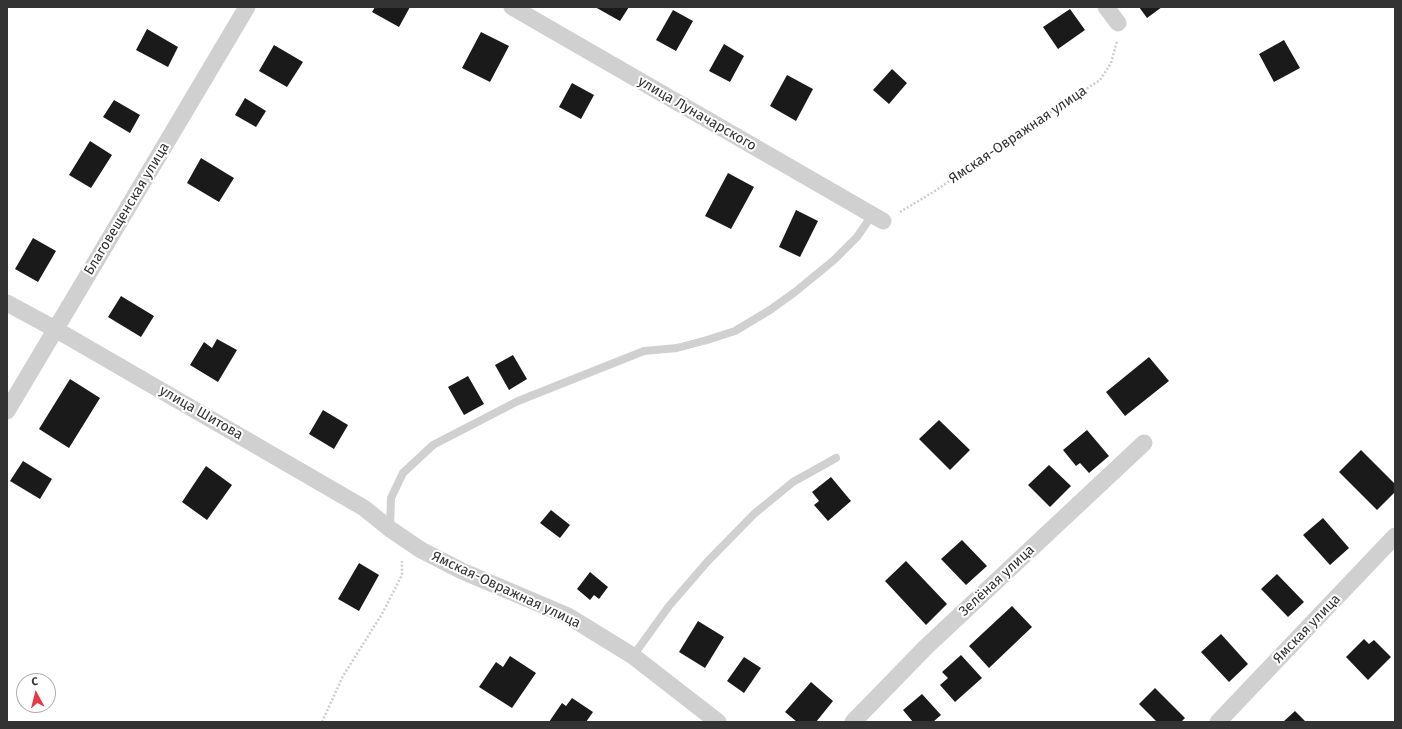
<!DOCTYPE html>
<html>
<head>
<meta charset="utf-8">
<style>
  body { margin:0 }
  #map { position:relative; width:1402px; height:729px; overflow:hidden; background:#fff; font-family:"Fira Sans",sans-serif }
  canvas { display:block }
  .frame { position:absolute; inset:0; border:8px solid #333; pointer-events:none }
  .north { position:absolute; left:16px; top:673px; width:40px; height:40px; box-sizing:border-box; background:#fff; border:1px solid #adadad; border-radius:50%; rotate:353deg; font-size:11px; font-weight:700; line-height:16px; text-align:center; color:#333 }
  .north::after { content:''; display:block; margin:auto; width:14px; height:18px; background:#e63946; clip-path:polygon(50% 0,100% 100%,50% 72%,0 100%) }
</style>
</head>
<body>
<div id="map">
<canvas width="1402" height="729"></canvas>
<div class="frame"></div>
<div class="north">С</div>
</div>
<script>
const context = document.querySelector('canvas').getContext('2d');
context.lineJoin = 'round';
function paint(path, color) { context.fillStyle = color; context.fill(path, 'evenodd'); }
const poly = rows => new Path2D(rows.map(r => 'M' + r).join(''));
function trace(path, color, width, dash) { context.strokeStyle = color; context.lineWidth = width; context.lineCap = dash ? 'butt' : 'round'; context.setLineDash(dash || []); context.stroke(path); }
function label(font, color, halo, rows, align = 'center') {
  context.font = font + ' "Fira Sans",sans-serif'; context.lineWidth = 4; context.setLineDash([]); context.textBaseline = 'middle'; context.strokeStyle = halo; context.fillStyle = color; for (const [text, x, y, turn = 0] of rows) {
    context.save(); context.translate(x, y); context.rotate((+turn || 0) * Math.PI / 180); context.textAlign = isNaN(turn) ? turn : align; if (halo) context.strokeText(text, 0, 0); context.fillText(text, 0, 0); context.restore();
  }
}
const building = poly([
  [375,7,410,7,399,27,372,12],
  [595,7,629,7,620,21],
  [1139,7,1162,7,1147,18],
  [1070,9,1085,30,1058,49,1043,27],
  [673,10,693,21,676,51,656,40],
  [147,29,178,47,168,67,136,50],
  [481,32,509,46,490,82,462,68],
  [1284,40,1300,68,1274,82,1259,54],
  [724,44,744,56,730,82,709,71],
  [274,45,303,62,287,87,259,71],
  [892,69,907,83,889,104,873,90],
  [787,75,813,89,796,121,770,106],
  [572,83,594,95,581,119,559,107],
  [245,98,266,111,256,127,235,115],
  [114,100,140,115,130,133,103,117],
  [90,141,112,155,91,188,69,175],
  [201,158,234,178,219,202,187,183],
  [728,173,754,187,731,229,705,216],
  [796,210,818,221,800,257,779,247],
  [33,238,56,251,38,282,15,269],
  [121,296,154,316,141,337,108,317],
  [217,339,237,350,218,382,190,365,204,342,212,348],
  [513,355,527,379,509,390,495,365],
  [1149,357,1169,381,1125,416,1106,392],
  [468,376,484,404,464,415,448,387],
  [70,379,100,398,69,448,39,429],
  [323,410,348,425,334,449,309,434],
  [939,420,970,450,950,470,919,439],
  [1087,430,1109,456,1089,473,1080,463,1076,466,1063,450],
  [1361,450,1395,484,1395,492,1377,510,1339,472],
  [23,461,52,479,40,499,10,481],
  [1049,465,1071,486,1050,507,1028,485],
  [206,466,232,485,207,520,182,502],
  [831,477,851,501,828,521,814,505,819,501,812,492],
  [551,510,570,525,560,538,540,523],
  [1323,518,1349,548,1330,565,1303,535],
  [962,540,987,566,966,585,941,559],
  [906,561,947,604,926,625,885,581],
  [359,563,379,575,359,611,338,599],
  [590,572,608,587,599,599,594,595,590,600,577,589],
  [1277,574,1304,602,1288,617,1261,589],
  [1012,606,1032,627,989,668,969,646],
  [698,621,724,637,705,668,679,652],
  [1221,634,1248,664,1229,682,1201,652],
  [1364,639,1369,644,1374,640,1391,657,1368,680,1346,657],
  [961,655,982,678,955,702,940,685,948,678,942,672],
  [510,656,536,673,512,708,479,687,496,662,503,667],
  [744,657,761,668,744,693,727,681],
  [811,682,833,701,816,722,797,722,785,712],
  [1155,688,1185,718,1181,722,1157,722,1139,704],
  [922,694,941,715,933,722,913,722,903,710],
  [572,698,593,712,586,722,549,722,562,703,566,706],
  [1295,711,1306,722,1283,722]
]);
const path = poly([
  [900,212,935,191,1026,128,1100,80,1111,63,1117,41],
  [322,722,343,676,382,614,402,575,402,561]
]);
const service = poly([
  [390,529,391,498,403,473,433,445,518,401,644,351,677,348,707,340,735,331,770,310,795,292,834,260,857,237,872,215],
  [633,656,669,606,708,561,754,514,793,482,836,458]
]);
const minor = poly([
  [512,7,883,221],
  [1106,7,1118,23],
  [7,303,55,329,364,508,390,529,421,550,462,571,568,616,633,656,718,722],
  [7,411,247,7],
  [853,722,926,647,1144,443],
  [1218,722,1395,536]
]);
const streetNames = [
  ["улица Луначарского",697,114,30],
  ["Ямская-Овражная улица",1018,135,-34],
  ["Благовещенская улица",127,209,-59],
  ["улица Шитова",201,413,30],
  ["Зелёная улица",997,581,-43],
  ["Ямская-Овражная улица",506,590,25],
  ["Ямская улица",1307,629,-46]
];
paint(building, '#1a1a1a');
trace(path, '#cdcdcd', 2.5, [2, 2]);
trace(service, '#d0d0d0', 8);
trace(minor, '#d0d0d0', 17);
label('14px', '#333', '#fff', streetNames);
</script>
</body>
</html>
